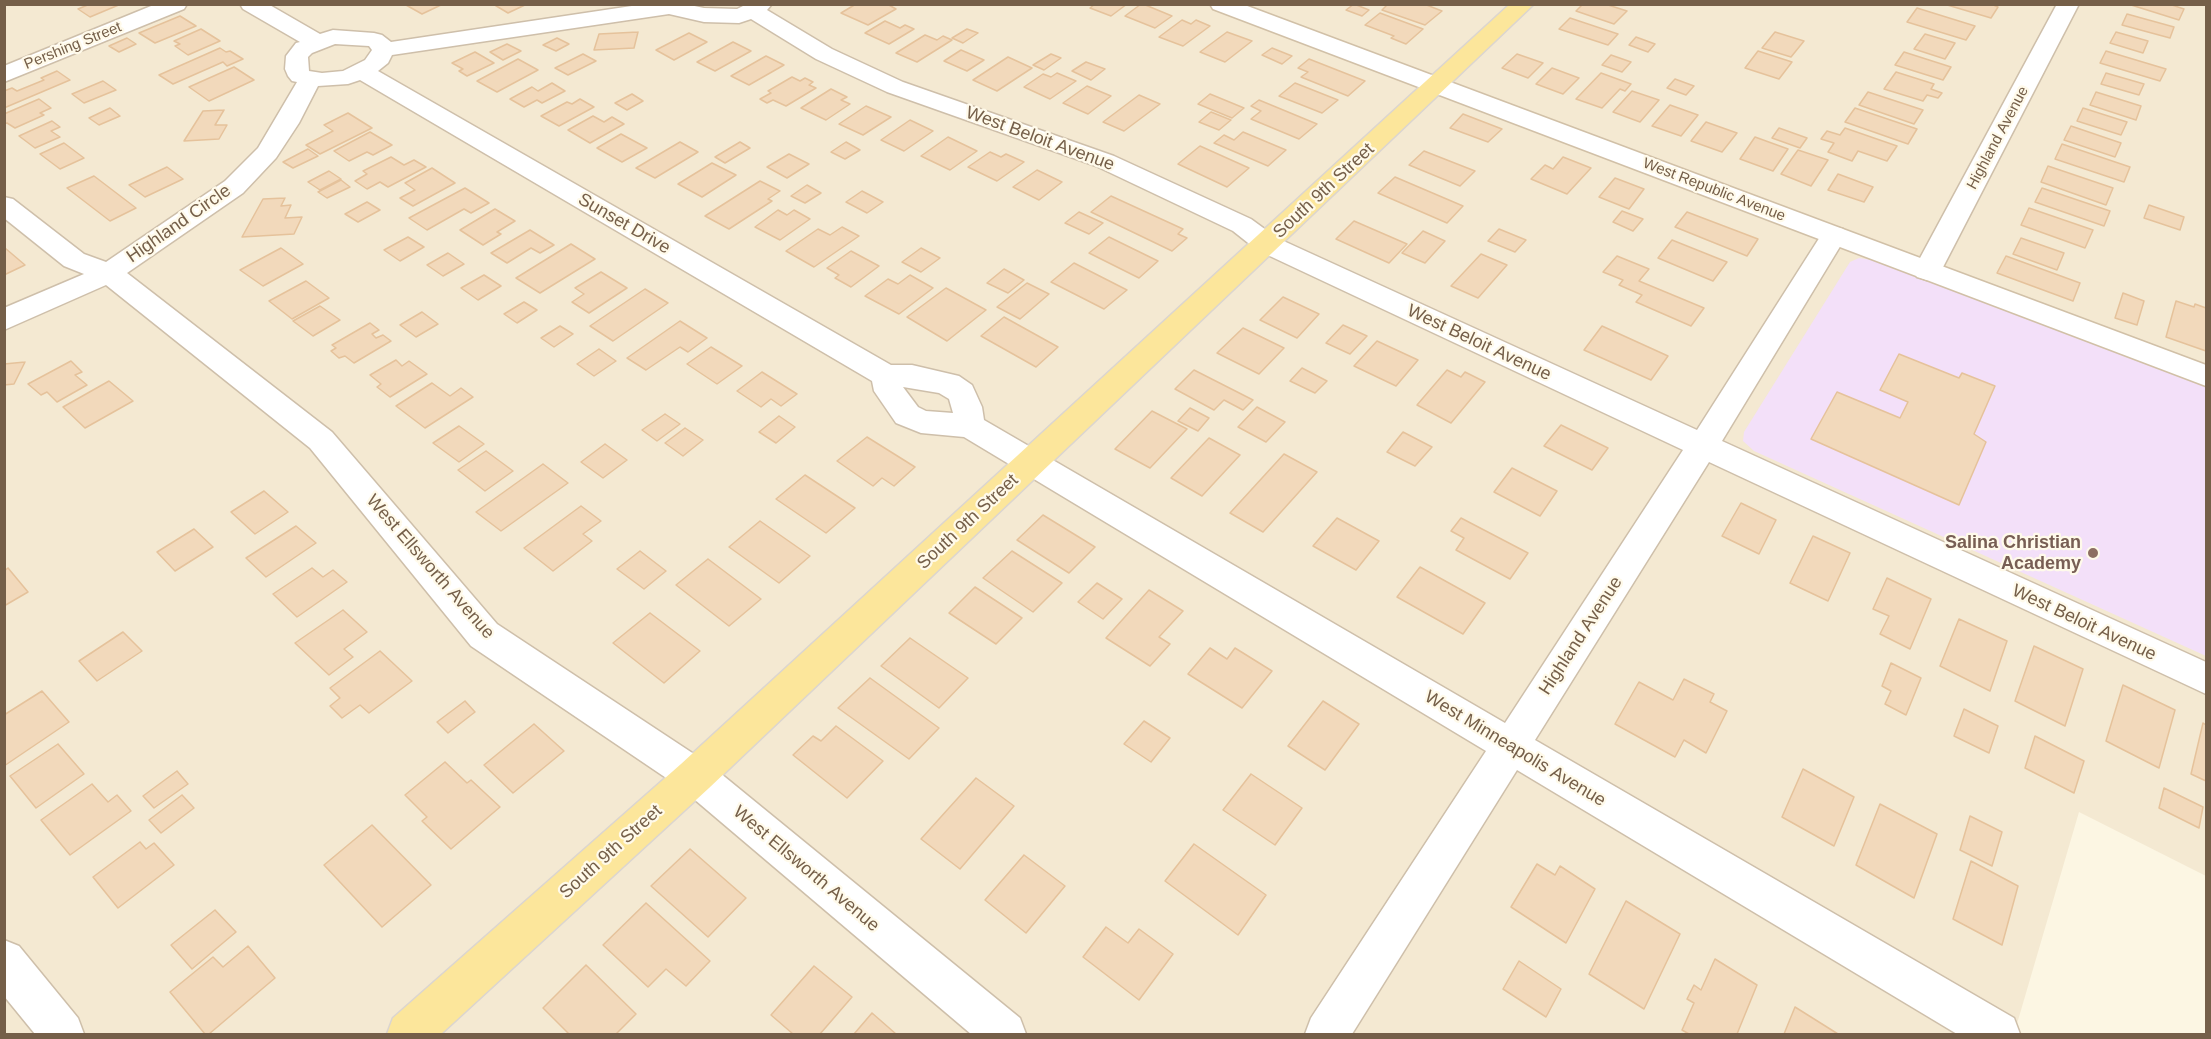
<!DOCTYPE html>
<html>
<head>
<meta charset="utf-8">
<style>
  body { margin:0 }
  #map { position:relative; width:2211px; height:1039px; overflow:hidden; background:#fcf6e3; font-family:Arial,sans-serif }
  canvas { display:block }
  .frame { position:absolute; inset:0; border:6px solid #755f49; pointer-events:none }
</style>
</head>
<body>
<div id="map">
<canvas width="2211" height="1039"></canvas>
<div class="frame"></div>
</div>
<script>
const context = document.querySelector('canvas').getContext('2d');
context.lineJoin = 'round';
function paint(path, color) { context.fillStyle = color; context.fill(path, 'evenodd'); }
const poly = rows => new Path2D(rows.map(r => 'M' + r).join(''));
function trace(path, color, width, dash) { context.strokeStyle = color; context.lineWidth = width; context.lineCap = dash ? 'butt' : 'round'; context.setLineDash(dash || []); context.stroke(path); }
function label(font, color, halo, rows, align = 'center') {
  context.font = font + ' Arial,sans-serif'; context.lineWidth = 4.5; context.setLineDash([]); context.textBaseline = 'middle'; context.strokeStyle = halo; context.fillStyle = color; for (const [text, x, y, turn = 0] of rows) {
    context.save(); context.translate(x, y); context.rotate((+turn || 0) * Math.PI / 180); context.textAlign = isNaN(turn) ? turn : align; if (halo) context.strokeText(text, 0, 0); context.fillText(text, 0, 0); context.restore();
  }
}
const residential = poly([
  [5,5,2206,5,2206,876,2079,812,2014,1034,5,1034]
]);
const education = poly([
  [1859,258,1872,260,2206,387,2206,656,1754,451,1743,441,1744,432,1850,262]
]);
const building = poly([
  [90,4,121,4,90,17,78,9,90,4],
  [408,4,443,4,422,14,406,5,408,4],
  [493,4,527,4,508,13,493,4],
  [856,4,887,4,896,9,868,25,841,13,856,4],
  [1095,4,1127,4,1111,16,1090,8,1095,4],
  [1141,4,1143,4,1172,16,1155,28,1125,16,1141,4],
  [1354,4,1369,10,1362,16,1346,10,1354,4],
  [1388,4,1424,4,1442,11,1425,25,1382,10,1388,4],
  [1583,4,1605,4,1627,11,1614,24,1576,11,1583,4],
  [1944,4,1991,4,1998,7,1991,18,1944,4],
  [2128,4,2169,4,2184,9,2179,20,2128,4],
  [1917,8,1975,26,1966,40,1907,22,1917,8],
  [1380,13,1423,29,1406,44,1391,38,1394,36,1365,25,1380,13],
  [2127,14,2174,27,2170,38,2122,25,2127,14],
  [180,16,196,26,155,43,139,33,180,16],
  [1570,18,1618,34,1608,45,1559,29,1570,18],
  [1182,20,1191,24,1196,20,1210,26,1183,46,1159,37,1182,20],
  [885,21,900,28,905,25,914,29,889,44,865,33,885,21],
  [201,29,220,41,188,55,175,46,180,44,174,41,201,29],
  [967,29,978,33,963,43,952,38,967,29],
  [638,32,634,48,594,50,599,34,638,32],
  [1227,32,1252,41,1225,62,1200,52,1227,32],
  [1775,32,1804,41,1791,57,1762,48,1775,32],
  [2116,32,2148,41,2143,53,2110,43,2116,32],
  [689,33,707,42,674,60,656,50,689,33],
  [1925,34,1955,43,1945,59,1914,49,1925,34],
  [925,35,937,40,943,36,952,40,917,62,896,53,925,35],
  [1636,37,1655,44,1648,52,1629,45,1636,37],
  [127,38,136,44,119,52,109,46,127,38],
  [557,38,569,44,556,51,543,45,557,38],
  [733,42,751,51,715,71,697,62,733,42],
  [507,44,521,51,503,60,490,52,507,44],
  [220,48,226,52,230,51,243,59,227,66,223,62,173,84,159,75,220,48],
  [1272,48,1292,56,1282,64,1262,55,1272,48],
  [961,50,984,60,967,71,944,61,961,50],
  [1758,51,1792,62,1779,79,1745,68,1758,51],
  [2106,51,2166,69,2160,81,2100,63,2106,51],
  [475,52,494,63,467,76,459,71,463,69,452,63,475,52],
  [1904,52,1951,67,1943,80,1895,65,1904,52],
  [583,54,596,61,568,75,555,68,583,54],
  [1051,54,1061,58,1044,70,1033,65,1051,54],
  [1517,54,1543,63,1528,78,1502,68,1517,54],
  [1611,55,1631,62,1622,72,1602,65,1611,55],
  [766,56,784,65,749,85,731,76,766,56],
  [1008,57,1032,68,997,91,973,80,1008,57],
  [518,59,538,70,497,92,477,81,518,59],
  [1309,59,1365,81,1348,96,1301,77,1308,72,1298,68,1309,59],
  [1086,62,1105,69,1091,80,1072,71,1086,62],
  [234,67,254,80,209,101,189,87,234,67],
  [1552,68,1579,78,1563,94,1536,84,1552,68],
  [57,71,70,80,4,108,4,91,12,88,17,91,44,80,41,78,57,71],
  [1896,72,1934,84,1931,89,1942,93,1938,98,1927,95,1923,101,1884,89,1896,72],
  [1057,73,1076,81,1050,99,1024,87,1043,74,1051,77,1057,73],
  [1601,73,1631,84,1625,91,1620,89,1602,108,1576,99,1601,73],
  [2106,73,2144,84,2139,95,2101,84,2106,73],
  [792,77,800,81,805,78,813,82,809,85,816,88,786,106,773,100,767,103,760,99,771,93,768,91,792,77],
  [1675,79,1694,86,1686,95,1667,88,1675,79],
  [103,81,116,90,84,103,72,94,103,81],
  [552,83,565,91,542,103,537,100,524,107,510,99,532,87,538,91,552,83],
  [1295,83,1338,100,1322,113,1279,96,1295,83],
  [1087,86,1111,96,1088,114,1063,103,1087,86],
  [831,89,847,97,841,100,850,104,826,120,801,108,831,89],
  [1632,91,1659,100,1640,122,1613,112,1632,91],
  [1868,92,1923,110,1914,124,1859,105,1868,92],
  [2096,92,2141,106,2136,120,2090,105,2096,92],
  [632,94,643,101,627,110,615,103,632,94],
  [1210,94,1244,108,1232,118,1198,104,1210,94],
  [1139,95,1160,104,1124,131,1103,122,1139,95],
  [39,99,51,108,40,113,44,115,15,128,7,123,4,124,4,114,39,99],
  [580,99,594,107,559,126,541,116,567,102,572,104,580,99],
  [1259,100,1317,124,1299,139,1251,119,1261,111,1251,106,1259,100],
  [1670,105,1698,115,1681,136,1652,126,1670,105],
  [866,106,891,117,863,135,839,124,866,106],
  [110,108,120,116,99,125,89,118,110,108],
  [1855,108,1917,129,1908,144,1845,122,1855,108],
  [2083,108,2127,122,2121,135,2077,121,2083,108],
  [224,110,215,125,227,125,219,139,184,141,203,111,224,110],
  [1211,112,1231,120,1219,130,1199,122,1211,112],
  [348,113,372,128,320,154,306,145,333,131,324,125,348,113],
  [1463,114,1502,129,1488,142,1450,128,1463,114],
  [593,116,604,122,612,117,624,124,590,143,568,130,593,116],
  [910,120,933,131,904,151,881,140,910,120],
  [52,121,60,127,51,131,60,137,35,148,19,136,52,121],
  [1706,122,1737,133,1722,152,1691,141,1706,122],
  [2071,126,2121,143,2115,157,2064,140,2071,126],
  [1779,128,1807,138,1800,148,1772,138,1779,128],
  [1845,128,1897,146,1887,161,1858,151,1852,161,1828,152,1834,143,1821,139,1827,131,1840,135,1845,128],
  [370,132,392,145,373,155,367,152,349,161,334,151,370,132],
  [1243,132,1286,150,1268,166,1214,143,1224,135,1234,140,1243,132],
  [621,134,647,148,622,162,597,148,621,134],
  [948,137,977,151,950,170,921,156,948,137],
  [1755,137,1788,149,1773,171,1740,159,1755,137],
  [680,142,698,152,655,178,636,168,680,142],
  [740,142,750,148,725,163,715,157,740,142],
  [846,142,860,150,845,159,831,152,846,142],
  [64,143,84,158,60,169,40,154,64,143],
  [2062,144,2130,167,2124,182,2055,159,2062,144],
  [1200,146,1249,168,1227,187,1178,164,1200,146],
  [308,149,318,156,293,168,283,162,308,149],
  [1798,150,1828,160,1811,186,1781,174,1798,150],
  [1424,151,1475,171,1460,186,1409,165,1424,151],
  [990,152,1001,157,1006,154,1024,162,997,181,968,167,990,152],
  [789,154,809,164,787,178,767,167,789,154],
  [391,157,404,165,414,160,426,167,388,187,380,182,367,189,355,181,367,174,363,171,391,157],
  [1563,157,1591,168,1567,194,1531,179,1545,165,1553,169,1563,157],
  [712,163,736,175,702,197,678,184,712,163],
  [2048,166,2113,188,2106,205,2041,182,2048,166],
  [167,167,183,179,145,197,129,185,167,167],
  [432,168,455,183,413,206,400,198,415,190,405,183,432,168],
  [1037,170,1062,182,1039,200,1013,187,1037,170],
  [329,171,341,179,320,190,308,182,329,171],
  [1838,174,1873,187,1864,202,1828,190,1838,174],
  [94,176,136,208,110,221,67,188,94,176],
  [1395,177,1463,206,1447,223,1378,193,1395,177],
  [1615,178,1644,189,1629,209,1599,197,1615,178],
  [341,180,350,187,327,198,318,192,341,180],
  [760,181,780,191,768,199,772,201,729,229,705,216,760,181],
  [807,185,821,193,805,203,791,196,807,185],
  [465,188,489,203,471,213,464,209,427,230,409,218,465,188],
  [2042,188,2110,211,2104,226,2035,202,2042,188],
  [862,191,883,202,867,213,846,202,862,191],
  [1111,196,1183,229,1178,234,1187,238,1172,251,1091,212,1111,196],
  [285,198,281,206,291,205,285,218,302,217,294,234,242,237,263,199,285,198],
  [367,202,380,210,358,222,345,214,367,202],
  [2149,205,2184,217,2180,230,2144,218,2149,205],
  [2029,208,2093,230,2085,248,2021,225,2029,208],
  [495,209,515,221,497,232,501,234,483,245,460,230,495,209],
  [778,210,787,215,794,210,810,219,780,240,755,227,778,210],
  [1622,211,1643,219,1633,231,1613,222,1622,211],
  [1079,212,1103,223,1089,234,1065,223,1079,212],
  [1687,212,1758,239,1747,256,1675,227,1687,212],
  [1354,221,1407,244,1389,263,1336,239,1354,221],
  [842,227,859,236,814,267,786,251,818,229,830,235,842,227],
  [1499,229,1526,240,1515,252,1488,241,1499,229],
  [530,230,554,245,540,253,531,248,507,263,491,253,530,230],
  [1423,231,1445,241,1425,263,1402,253,1423,231],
  [408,237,424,247,400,261,384,250,408,237],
  [1109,237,1158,261,1139,278,1089,253,1109,237],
  [2021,238,2064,253,2057,270,2013,254,2021,238],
  [1672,240,1727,262,1713,281,1658,258,1672,240],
  [571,244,595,259,540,293,516,278,571,244],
  [5,248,25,265,4,275,4,249,5,248],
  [281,248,303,264,263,286,240,270,281,248],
  [921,248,940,258,921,272,902,262,921,248],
  [851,251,879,266,851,287,835,278,839,275,827,268,851,251],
  [448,253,464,264,443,276,427,265,448,253],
  [1481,254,1507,265,1478,298,1451,286,1481,254],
  [1617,256,1649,269,1639,281,1704,308,1691,326,1636,302,1642,295,1619,285,1623,280,1603,272,1617,256],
  [2006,256,2080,283,2073,301,1997,273,2006,256],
  [1074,263,1127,290,1104,309,1051,282,1074,263],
  [1004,269,1024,280,1008,293,987,283,1004,269],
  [601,272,627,288,589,313,572,302,584,294,575,288,601,272],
  [484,275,501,286,478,300,461,288,484,275],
  [910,275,933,288,899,314,865,296,888,279,898,284,910,275],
  [306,281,329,298,292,319,269,301,306,281],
  [1027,283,1049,294,1020,319,997,307,1027,283],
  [946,288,986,310,947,341,907,317,946,288],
  [645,289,668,303,613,341,590,326,645,289],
  [2123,293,2144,301,2137,325,2115,318,2123,293],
  [1283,297,1319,314,1297,338,1260,320,1283,297],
  [2176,301,2194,307,2195,304,2206,308,2206,351,2166,337,2176,301],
  [524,302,537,310,517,323,504,314,524,302],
  [320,306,340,320,313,336,293,321,320,306],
  [422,312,438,324,416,337,400,325,422,312],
  [1004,317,1058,347,1036,367,981,336,1004,317],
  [680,321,707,338,688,352,680,347,646,370,627,358,680,321],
  [370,323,379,330,372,334,376,338,383,335,391,341,354,363,345,356,339,358,331,351,336,348,332,345,370,323],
  [1343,325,1367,336,1350,354,1326,343,1343,325],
  [560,326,573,334,554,347,541,338,560,326],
  [1602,326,1668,356,1651,380,1584,350,1602,326],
  [1243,328,1284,348,1259,374,1217,353,1243,328],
  [1377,341,1418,360,1396,386,1354,366,1377,341],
  [711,347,742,366,717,384,687,364,711,347],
  [599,349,616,361,594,376,577,364,599,349],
  [1899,354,1959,378,1962,373,1995,386,1974,434,1986,442,1959,505,1811,439,1837,392,1900,418,1908,402,1880,390,1899,354],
  [396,360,402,366,409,361,427,374,390,397,377,387,381,384,370,375,396,360],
  [71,361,82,372,75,375,87,385,57,402,47,392,41,395,28,384,71,361],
  [25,362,14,384,4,385,4,364,25,362],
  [1302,368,1327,381,1315,393,1290,381,1302,368],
  [1194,370,1253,400,1243,410,1224,400,1214,410,1175,389,1194,370],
  [1447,370,1461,377,1465,372,1485,382,1451,423,1417,405,1447,370],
  [762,372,797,394,781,406,771,399,761,407,737,391,762,372],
  [109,381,133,401,85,428,63,407,109,381],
  [432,383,450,396,461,388,473,397,425,428,396,406,432,383],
  [1257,407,1285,422,1266,442,1238,427,1257,407],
  [1190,408,1209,418,1198,431,1178,421,1190,408],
  [1152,411,1187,429,1150,468,1115,449,1152,411],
  [665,414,680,424,657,441,642,430,665,414],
  [779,416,795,427,776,443,759,432,779,416],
  [1561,425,1608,448,1592,470,1544,446,1561,425],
  [459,426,484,444,459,462,433,443,459,426],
  [685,428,703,440,683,456,665,443,685,428],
  [1403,432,1432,447,1415,466,1387,452,1403,432],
  [867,437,915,467,894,486,882,478,873,486,837,461,867,437],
  [1209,438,1240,455,1202,496,1171,478,1209,438],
  [605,444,627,460,603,478,581,462,605,444],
  [486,451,513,471,485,491,458,470,486,451],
  [1284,454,1317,472,1263,532,1230,513,1284,454],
  [543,464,568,483,501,531,476,512,543,464],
  [1512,468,1557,491,1540,516,1494,492,1512,468],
  [805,475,855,508,826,533,776,499,805,475],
  [264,491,288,512,255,534,231,512,264,491],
  [1741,503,1776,520,1759,554,1722,536,1741,503],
  [581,506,601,521,583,534,592,541,553,571,524,548,581,506],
  [1043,515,1095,547,1069,573,1017,540,1043,515],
  [1337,518,1379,541,1356,570,1313,546,1337,518],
  [1461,518,1528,553,1510,579,1456,550,1464,538,1451,531,1461,518],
  [760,521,810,556,779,583,729,547,760,521],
  [296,526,316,543,266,577,246,558,296,526],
  [194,529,213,547,175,571,157,552,194,529],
  [1813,536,1850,553,1828,601,1790,583,1813,536],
  [640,551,666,571,644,589,617,569,640,551],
  [1012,551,1062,583,1033,612,983,578,1012,551],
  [708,559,761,599,729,626,676,585,708,559],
  [1420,567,1485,603,1463,634,1397,597,1420,567],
  [8,568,28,592,4,606,4,571,8,568],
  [312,568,323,577,333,570,347,582,297,617,273,594,312,568],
  [1887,578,1931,599,1910,649,1880,634,1889,616,1873,609,1887,578],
  [1097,583,1122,599,1103,619,1078,602,1097,583],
  [975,587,1022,618,996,644,949,613,975,587],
  [1149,590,1183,611,1159,637,1170,644,1150,666,1106,638,1149,590],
  [343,610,367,632,344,649,353,657,329,675,295,643,343,610],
  [650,613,700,651,664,683,613,643,650,613],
  [1959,619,2007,641,1990,691,1940,666,1959,619],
  [123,632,142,651,97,681,79,661,123,632],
  [910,638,968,678,939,708,881,666,910,638],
  [2034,646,2083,669,2065,726,2015,701,2034,646],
  [1210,648,1227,659,1235,648,1272,671,1242,708,1188,674,1210,648],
  [380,651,412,681,369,713,360,705,342,718,330,706,340,698,330,688,380,651],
  [1891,663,1921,678,1906,715,1885,704,1891,691,1882,686,1891,663],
  [870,678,939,728,909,759,838,708,870,678],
  [1684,679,1714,694,1710,702,1727,711,1706,753,1684,740,1675,757,1615,724,1639,682,1673,700,1684,679],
  [2123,685,2175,710,2159,768,2106,741,2123,685],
  [42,691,69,722,4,766,4,715,42,691],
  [465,701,475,712,448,733,437,722,465,701],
  [1323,701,1359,724,1325,770,1288,746,1323,701],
  [1964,709,1998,726,1989,753,1954,736,1964,709],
  [1144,721,1170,738,1151,762,1124,744,1144,721],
  [2203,723,2206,725,2206,781,2191,774,2203,723],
  [534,724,564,751,513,793,484,765,534,724],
  [836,726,883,761,847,798,793,755,813,736,821,741,836,726],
  [2035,736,2084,761,2074,793,2025,768,2035,736],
  [58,744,84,774,36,808,10,776,58,744],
  [445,762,467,783,471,780,500,807,451,849,422,821,427,817,405,795,445,762],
  [1803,769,1854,797,1834,846,1782,817,1803,769],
  [177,771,188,784,154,808,143,796,177,771],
  [1251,774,1302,808,1275,845,1223,810,1251,774],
  [976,778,1014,806,960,869,921,839,976,778],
  [92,784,108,802,117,795,131,811,70,855,41,820,92,784],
  [2164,788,2203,807,2199,828,2159,808,2164,788],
  [182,795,194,808,161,833,149,820,182,795],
  [1880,804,1937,834,1914,898,1856,865,1880,804],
  [1970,816,2002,832,1992,866,1960,850,1970,816],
  [372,825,431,885,382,927,324,865,372,825],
  [140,842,146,849,154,843,174,865,118,908,93,877,140,842],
  [1194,844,1266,895,1238,935,1165,881,1194,844],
  [690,849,746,898,708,937,651,886,690,849],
  [1024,855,1065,886,1026,933,985,900,1024,855],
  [1971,861,2018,886,2002,945,1953,919,1971,861],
  [1537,864,1555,875,1560,866,1595,889,1566,943,1511,907,1537,864],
  [1626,901,1680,934,1644,1009,1589,974,1626,901],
  [646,903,710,961,686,986,666,969,648,987,603,945,646,903],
  [215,910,236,932,192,969,171,945,215,910],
  [1106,927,1128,943,1139,929,1173,954,1139,1000,1083,957,1106,927],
  [248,946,275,978,209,1034,205,1034,170,992,213,957,223,967,248,946],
  [1715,959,1757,985,1737,1034,1689,1034,1682,1030,1694,1003,1687,999,1694,985,1701,990,1715,959],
  [1519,961,1561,989,1546,1017,1503,989,1519,961],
  [586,965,636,1014,616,1034,569,1034,543,1008,586,965],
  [814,966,852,997,820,1034,793,1034,771,1015,814,966],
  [1795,1007,1838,1034,1784,1034,1795,1007],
  [872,1013,896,1034,854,1034,872,1013]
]);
const street = poly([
  [156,4,187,4,184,9,4,82,4,66,156,4],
  [240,4,268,4,320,34,333,30,374,33,382,35,391,42,645,4,685,4,704,8,737,9,747,4,772,4,767,10,832,49,903,82,1114,156,1251,219,1277,238,1697,430,1825,229,1834,227,1843,229,1847,235,1722,441,2206,662,2206,694,1709,462,1535,740,2014,1018,2020,1034,1957,1034,1517,770,1352,1034,1305,1034,1311,1018,1486,751,964,437,921,433,896,423,874,391,872,381,360,80,348,84,318,86,299,123,276,158,243,193,127,273,332,432,497,624,709,764,1020,1018,1026,1034,971,1034,681,788,471,646,310,448,106,285,4,330,4,308,84,274,64,266,4,218,4,197,13,199,84,254,106,262,225,181,258,148,297,82,292,81,288,76,285,69,286,56,296,43,300,42,243,9,240,4],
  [669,14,704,22,739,23,751,19,816,59,887,92,1096,166,1233,231,1257,250,1683,450,1505,723,984,420,982,407,972,385,959,376,912,365,891,365,378,71,388,63,392,55,669,14],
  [335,44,369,46,372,50,365,60,343,71,322,73,309,71,308,57,312,53,335,44],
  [903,387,939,393,949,399,953,413,926,411,918,407,903,387],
  [2057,4,2079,4,1941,271,1937,277,1927,280,1917,277,1913,271,2057,4],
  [4,940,19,946,78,1018,84,1034,35,1034,4,996,4,940]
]);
const secondary = poly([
  [1210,4,1242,4,2206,365,2206,386,1213,9,1210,4]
]);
const primary = poly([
  [1510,4,1534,4,709,788,441,1034,387,1034,393,1018,681,764,1510,4]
]);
const markers = [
  [2093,553,6,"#8d6e63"]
];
const farStreetnames = [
  ["Pershing Street",73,46,-22],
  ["Highland Avenue",1998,138,-62],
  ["West Republic Avenue",1714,190,21]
];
const streetNames = [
  ["West Beloit Avenue",1040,139,20],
  ["South 9th Street",1324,191,-43],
  ["Highland Circle",179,224,-35],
  ["Sunset Drive",624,224,30],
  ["West Beloit Avenue",1479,343,25],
  ["South 9th Street",968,522,-43],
  ["West Ellsworth Avenue",430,567,49],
  ["West Beloit Avenue",2084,623,25],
  ["Highland Avenue",1581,636,-57],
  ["West Minneapolis Avenue",1515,749,31],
  ["South 9th Street",611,852,-42],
  ["West Ellsworth Avenue",806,869,40]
];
const educationNames = [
  ["Salina Christian",2081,543],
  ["Academy",2081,564]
];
paint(residential, '#f4e9d2');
paint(education, '#f3e0f9');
paint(building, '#f2d9bb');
trace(building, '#e5c29b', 1.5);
trace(street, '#cebfaa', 3);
trace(secondary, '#d1c0a7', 3);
trace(primary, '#dbd5d0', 3);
paint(street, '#fff');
paint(secondary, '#fff');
paint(primary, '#fce69b');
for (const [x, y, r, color] of markers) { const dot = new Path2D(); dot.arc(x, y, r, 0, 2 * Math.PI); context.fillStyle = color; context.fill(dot); trace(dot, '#fffaea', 2); }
label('15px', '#755f49', '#fffaea', farStreetnames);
label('18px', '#755f49', '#fffaea', streetNames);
label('bold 18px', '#785e54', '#fffaea', educationNames, 'right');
</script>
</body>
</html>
